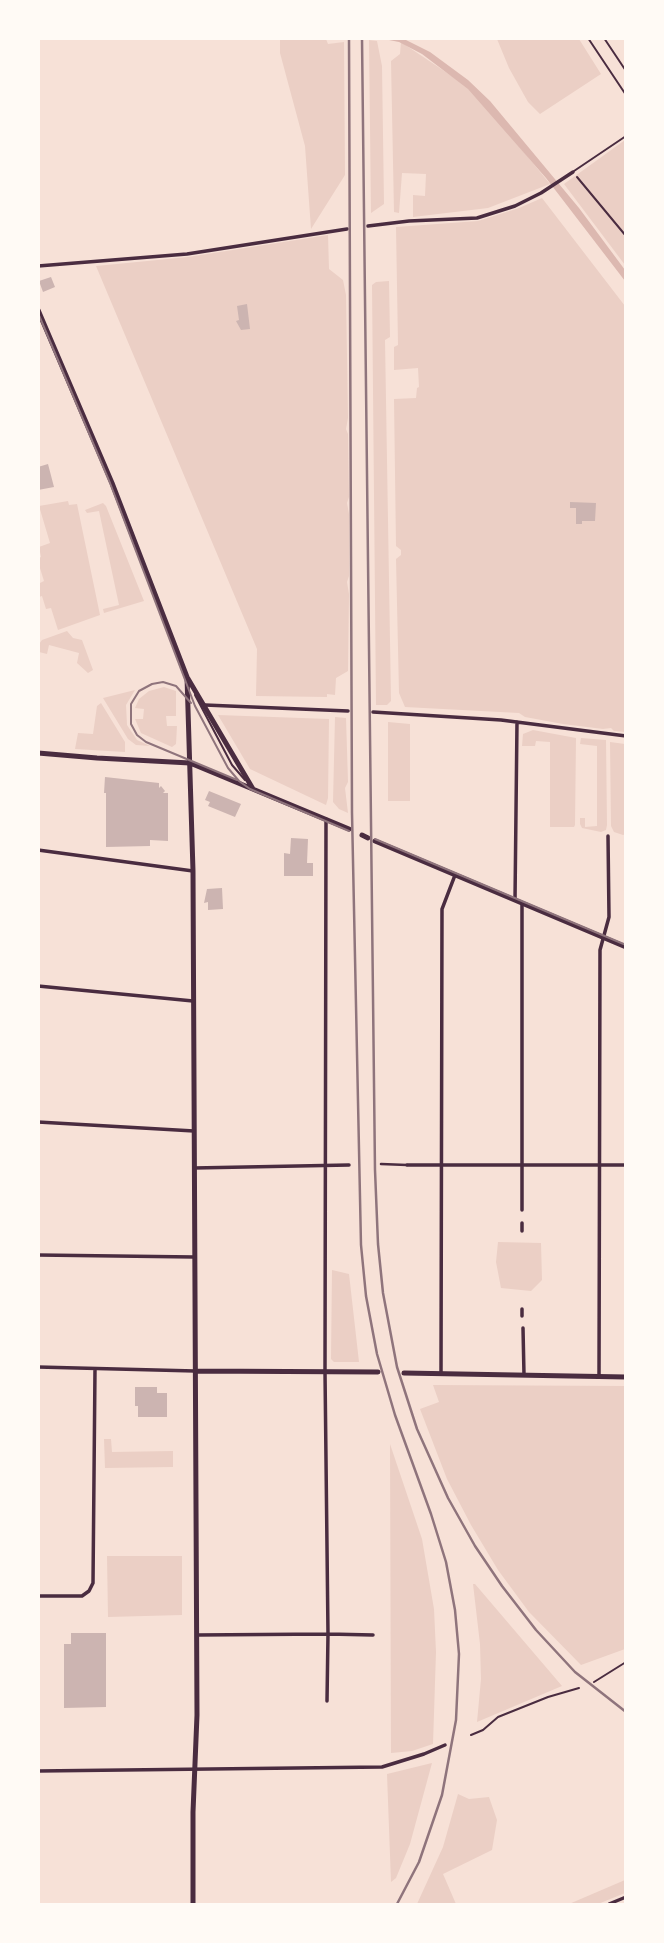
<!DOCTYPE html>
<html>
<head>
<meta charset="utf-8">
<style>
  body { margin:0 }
  #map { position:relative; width:664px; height:1943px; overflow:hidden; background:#f7e1d7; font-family:Lato,sans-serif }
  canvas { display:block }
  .frame { position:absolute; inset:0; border:40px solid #fffaf5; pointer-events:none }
</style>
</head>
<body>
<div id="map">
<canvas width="664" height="1943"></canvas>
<div class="frame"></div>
</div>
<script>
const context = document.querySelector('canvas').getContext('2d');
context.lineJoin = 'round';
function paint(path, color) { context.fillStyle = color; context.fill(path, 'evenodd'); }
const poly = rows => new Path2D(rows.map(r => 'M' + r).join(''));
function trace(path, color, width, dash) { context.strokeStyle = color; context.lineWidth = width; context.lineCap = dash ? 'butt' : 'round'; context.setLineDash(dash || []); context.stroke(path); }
const green = poly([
  [280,39,326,39,328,44,344,42,345,175,311,229,305,146,280,53],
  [497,39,579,39,601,74,540,114,528,102,509,68],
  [369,40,377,41,382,66,384,204,371,213],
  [401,42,465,85,487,107,550,184,488,208,413,217,413,195,425,196,426,174,402,173,399,213,394,212,391,61,400,54],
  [625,140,625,265,564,184],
  [542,198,625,306,624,521,625,732,614,731,611,728,603,729,563,724,525,717,519,713,405,707,399,693,396,559,401,555,401,550,396,546,394,399,416,398,417,388,419,387,418,368,394,370,394,347,398,345,396,227,478,221,519,208],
  [328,235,329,269,343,280,346,295,348,418,346,429,348,434,349,497,347,503,349,514,349,576,347,582,349,594,348,671,336,678,335,695,327,694,327,697,256,696,257,649,96,266,188,257],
  [389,281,390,337,385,340,391,701,387,705,376,705,372,285,376,282],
  [68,501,69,505,77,504,100,615,58,630,51,608,46,609,42,596,39,597,39,577,40,583,44,581,39,565,39,558,41,557,39,547,50,543,39,506],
  [103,503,106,506,144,601,104,613,103,609,119,605,99,511,87,513,85,510],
  [67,631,73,638,82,640,93,670,88,673,77,663,79,653,49,645,47,654,39,652,39,644,42,640],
  [164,687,176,691,176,716,166,716,167,726,177,726,176,744,172,747,141,733,135,719,143,719,144,709,135,708,139,699,149,691],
  [135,690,126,705,127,725,137,740,150,746,136,745,128,739,103,698],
  [101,703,125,742,125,752,75,749,78,733,93,734,97,706],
  [218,715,329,719,328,798,326,805,250,769],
  [335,717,346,718,348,782,345,788,348,813,339,809,333,802],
  [388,722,410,724,410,801,388,801],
  [533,730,576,738,575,825,574,827,550,827,550,742,536,741,535,746,522,746,523,734],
  [581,738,606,740,607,825,606,830,601,832,582,828,580,824,580,818,585,818,585,827,597,826,597,746,580,744],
  [610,742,625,744,626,834,623,835,614,832,611,826],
  [498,1242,541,1243,542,1280,531,1291,501,1288,496,1262],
  [332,1270,349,1274,359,1362,334,1362,331,1359],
  [433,1385,625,1386,625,1649,581,1665,529,1612,498,1570,471,1525,447,1479,420,1409,439,1402],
  [104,1439,111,1439,112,1452,173,1451,173,1467,105,1468],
  [390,1444,422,1539,434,1609,436,1652,433,1744,412,1751,391,1753],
  [107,1556,182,1556,182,1615,108,1617],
  [473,1584,475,1584,562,1686,477,1722,481,1679,480,1644],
  [432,1763,410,1844,396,1878,391,1882,387,1774],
  [458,1794,469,1799,489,1797,497,1820,492,1850,443,1874,456,1904,417,1904,443,1847],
  [625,1880,625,1893,598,1904,569,1904]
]);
const water = poly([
  [384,39,404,39,430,52,468,80,490,101,579,208,625,270,625,281,546,178,468,89,422,54,399,42]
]);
const building = poly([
  [51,277,55,287,43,292,39,281],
  [247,304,250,329,241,330,236,321,239,320,237,306],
  [48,464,54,487,38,490,38,467],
  [570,502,596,503,595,521,582,521,582,524,576,524,576,508,570,508],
  [105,777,159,783,159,788,161,786,165,791,163,793,168,793,168,841,150,840,150,846,106,847,106,793,104,793],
  [209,791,241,804,235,817,208,806,210,802,205,800],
  [291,838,308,839,307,863,313,863,313,876,284,876,284,853,290,854],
  [222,888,223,909,208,910,208,902,204,903,207,889],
  [135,1387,157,1387,157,1393,167,1393,167,1417,138,1417,138,1406,135,1406],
  [71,1633,106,1633,106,1707,64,1708,64,1644,71,1644]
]);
const path = poly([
  [588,38,626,95],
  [604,38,626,71],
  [577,177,626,236],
  [594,1682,626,1662],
  [471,1735,483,1730,498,1717,548,1697,579,1688]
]);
const service = poly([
  [574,171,626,136],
  [195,695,232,765,245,780]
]);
const pedestrian = poly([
  [381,1164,407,1165]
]);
const minor = poly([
  [368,226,409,221,477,218,515,206,541,193,573,172],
  [38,266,187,254,347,229],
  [205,705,348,711],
  [373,712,501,720,626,736],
  [38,850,193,871],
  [515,900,517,722],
  [38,986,193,1001],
  [38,1122,194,1131],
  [407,1165,626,1165],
  [194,1168,349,1165],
  [522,1210,522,903],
  [522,1223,522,1231],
  [38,1255,194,1257],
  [522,1309,522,1316],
  [523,1328,524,1375],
  [38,1367,195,1371],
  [441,1373,442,909,455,875],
  [599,1376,600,950,609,917,608,836],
  [38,1596,82,1596,89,1591,93,1583,95,1369],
  [197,1635,328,1634,325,1372,326,819],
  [327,1701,328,1634,373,1635],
  [38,1771,382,1767,424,1754,445,1745],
  [609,1904,626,1897]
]);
const tertiary = poly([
  [38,753,97,758,190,763]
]);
const secondary = poly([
  [38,310,112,483,187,677,253,789],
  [187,677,193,871,197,1715,193,1812,193,1904],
  [190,763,349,829],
  [362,835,368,838],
  [375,841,626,947],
  [195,1371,378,1372],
  [404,1373,626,1377]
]);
const tram = poly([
  [38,313,110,483,195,706,228,768,239,781,250,789,349,831],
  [191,703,176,686,163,682,152,684,139,691,131,704,131,724,137,735,146,742,237,780],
  [375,839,626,945]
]);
const rail = poly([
  [349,38,352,813,361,1245,366,1296,377,1354,395,1415,431,1514,446,1562,455,1610,459,1654,456,1720,442,1795,419,1862,397,1904],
  [362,38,375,1170,378,1244,383,1293,397,1367,417,1429,448,1498,475,1546,502,1586,536,1630,575,1672,626,1712]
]);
paint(green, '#ebcfc5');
paint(water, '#dcb8b0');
paint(building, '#ccb4b1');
trace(path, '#4a2c40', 2);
trace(service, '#4a2c40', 2);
trace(pedestrian, '#4a2c40', 2.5);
trace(minor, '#4a2c40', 3.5);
trace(tertiary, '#4a2c40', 5);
trace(secondary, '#4a2c40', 5);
trace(tram, '#8f747c', 2);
trace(rail, '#8f747c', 2.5);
</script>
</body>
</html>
